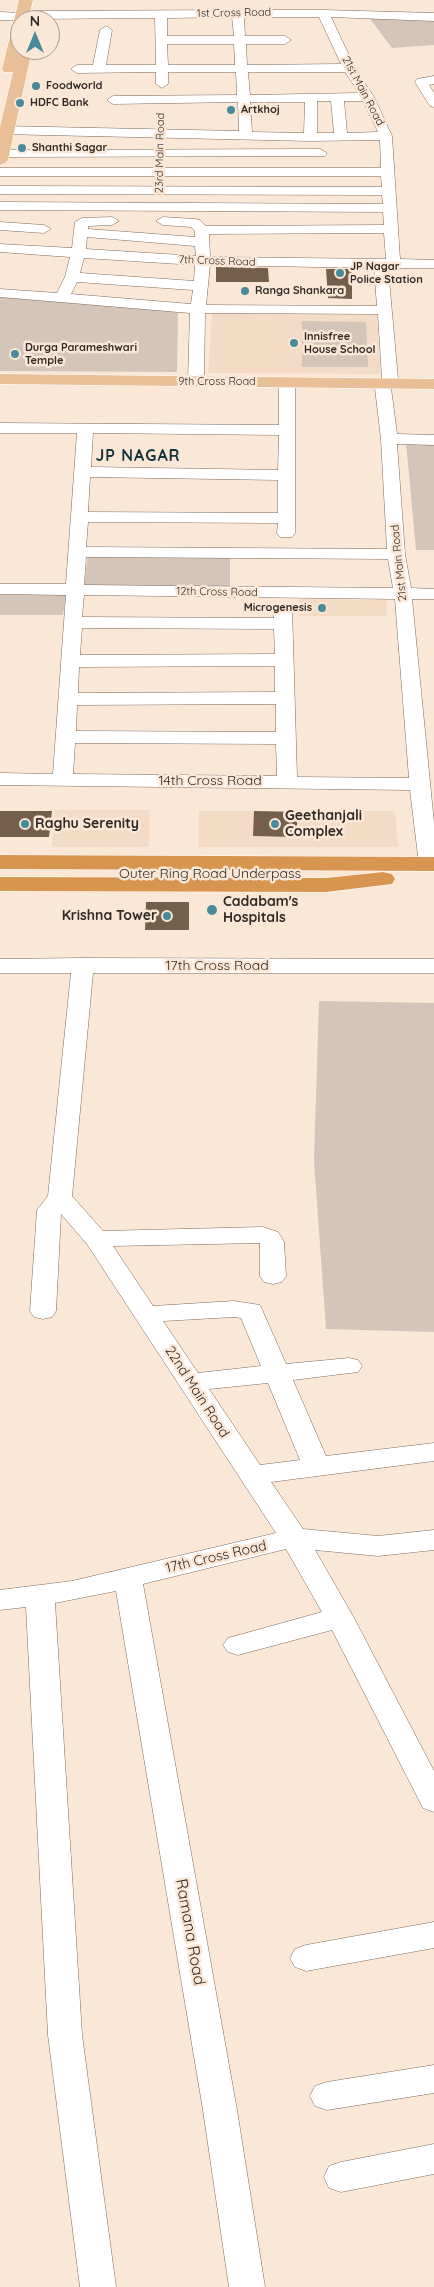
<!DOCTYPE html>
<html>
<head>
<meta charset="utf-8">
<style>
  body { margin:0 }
  #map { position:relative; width:434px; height:2287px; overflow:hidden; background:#fbe7d6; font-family:Quicksand,sans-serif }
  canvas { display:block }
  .north { position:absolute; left:10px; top:10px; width:50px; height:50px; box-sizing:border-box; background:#fbe7d6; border:1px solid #ab9b8f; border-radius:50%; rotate:0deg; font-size:14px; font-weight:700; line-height:20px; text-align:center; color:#322a24 }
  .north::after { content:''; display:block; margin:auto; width:18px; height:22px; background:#478b9a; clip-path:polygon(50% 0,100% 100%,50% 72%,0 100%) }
</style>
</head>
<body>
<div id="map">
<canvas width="434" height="2287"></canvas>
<div class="north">N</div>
</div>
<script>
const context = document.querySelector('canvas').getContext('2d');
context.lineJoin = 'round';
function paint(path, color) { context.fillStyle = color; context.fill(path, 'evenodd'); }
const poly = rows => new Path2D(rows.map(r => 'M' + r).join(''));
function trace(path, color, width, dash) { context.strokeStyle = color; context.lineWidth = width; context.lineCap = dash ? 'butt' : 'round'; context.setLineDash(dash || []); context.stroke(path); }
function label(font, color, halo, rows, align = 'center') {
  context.font = font + ' Quicksand,sans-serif'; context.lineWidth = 5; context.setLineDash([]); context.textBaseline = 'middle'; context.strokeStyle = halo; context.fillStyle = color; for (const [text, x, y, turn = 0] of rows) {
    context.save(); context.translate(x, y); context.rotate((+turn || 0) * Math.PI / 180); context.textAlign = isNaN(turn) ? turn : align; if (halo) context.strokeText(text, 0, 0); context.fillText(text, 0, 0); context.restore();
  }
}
const built = poly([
  [212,312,377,313,380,374,208,373],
  [299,599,386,600,387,616,300,616],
  [55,810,150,810,149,847,52,847],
  [199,811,395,811,398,847,198,847]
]);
const green = poly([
  [368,16,434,18,434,45,392,48],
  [0,296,178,311,177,372,0,371],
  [302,321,366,322,368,367,302,367],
  [406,442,434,443,434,550,416,550],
  [88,555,230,556,230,588,84,587],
  [0,595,66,595,63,615,0,615],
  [319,1001,434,1003,434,1332,326,1329,314,1161]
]);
const building = poly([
  [216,267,268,268,269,282,216,282],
  [326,269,352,269,352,299,328,298],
  [0,811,52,811,49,837,0,837],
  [254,811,298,812,296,837,253,836],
  [146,902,189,902,189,930,145,930]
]);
const minor = poly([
  [238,10,323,10,434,13,434,21,331,17,355,68,374,97,392,136,400,259,434,260,434,268,388,268,398,379,391,388,397,434,434,435,434,445,397,444,405,554,411,588,434,589,434,599,412,599,434,823,434,869,429,870,422,868,419,864,410,790,0,785,0,773,53,774,66,595,0,594,0,584,66,584,77,433,0,433,0,423,279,425,279,387,281,384,293,384,295,387,295,533,292,537,280,537,277,533,278,523,88,522,86,547,387,549,381,439,375,388,382,379,378,314,205,313,204,381,202,384,196,386,190,384,188,381,190,313,0,297,0,289,57,293,65,277,70,257,0,252,0,244,72,248,75,222,82,218,112,217,119,221,112,225,88,226,88,229,195,237,195,231,191,227,163,225,156,221,163,217,195,219,200,220,206,226,384,225,383,212,0,210,0,202,383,204,382,195,0,194,0,186,382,187,381,176,0,176,0,168,381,168,380,140,310,141,0,134,0,126,239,131,238,102,113,104,107,100,113,96,237,95,236,72,168,72,168,84,162,88,156,84,156,72,77,73,71,69,77,65,93,65,100,30,106,26,112,30,106,65,156,65,155,18,33,19,27,15,33,11,238,10],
  [232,17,234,36,167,36,167,18,232,17],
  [244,17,319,17,341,64,247,65,246,44,285,44,291,40,285,36,245,36,244,17],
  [167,44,234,44,235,65,168,65,167,44],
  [248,72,345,72,359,93,250,95,248,72],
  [317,101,331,101,334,133,317,133,317,101],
  [344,101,363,101,378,132,347,133,344,101],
  [250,102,305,102,304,133,252,132,250,102],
  [384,233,386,259,210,257,209,234,384,233],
  [87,237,195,246,196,256,86,249,87,237],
  [84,258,195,265,194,281,80,273,84,258],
  [210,265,374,268,377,306,206,305,210,265],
  [77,282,193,290,191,304,71,294,77,282],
  [93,433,279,435,278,470,91,467,93,433],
  [90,477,278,480,278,513,88,512,90,477],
  [86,557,388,559,393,588,84,585,86,557],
  [84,595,395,599,409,778,297,777,292,608,289,604,277,604,274,608,274,618,82,617,84,595],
  [82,628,274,629,275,654,80,655,82,628],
  [275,666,275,692,78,693,79,667,275,666],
  [276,704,276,732,76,731,77,705,276,704],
  [75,743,276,744,277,776,73,774,75,743],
  [0,12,22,13,28,17,20,20,0,20,0,12],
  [434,76,434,84,429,85,434,93,434,107,430,106,415,82,417,79,434,76],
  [320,149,327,153,325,156,0,157,0,151,2,150,320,149],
  [0,222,44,225,51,229,44,233,0,230,0,222],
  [83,958,434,959,434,973,93,973,72,1196,103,1231,263,1227,278,1232,284,1242,286,1276,282,1282,273,1284,264,1282,260,1276,260,1243,113,1246,153,1306,234,1301,260,1305,286,1364,349,1358,358,1360,362,1366,358,1372,293,1380,326,1456,434,1443,434,1461,271,1482,303,1529,378,1536,434,1530,434,1550,378,1556,315,1550,354,1618,434,1771,434,1812,423,1808,332,1630,238,1655,228,1652,223,1645,228,1638,322,1612,286,1549,143,1584,237,2110,265,2287,229,2287,203,2110,116,1591,55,1603,82,2035,116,2287,80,2287,48,2035,26,1607,0,1610,0,1590,72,1581,276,1533,87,1244,61,1214,56,1311,52,1317,43,1319,34,1317,30,1311,37,1210,48,1196,71,973,0,973,0,959,83,958],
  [234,1317,241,1318,261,1366,198,1373,163,1321,234,1317],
  [268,1383,300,1460,260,1465,209,1389,268,1383],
  [434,1922,434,1948,306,1971,295,1967,290,1958,295,1949,306,1945,434,1922],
  [434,2065,434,2093,327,2110,315,2106,310,2096,315,2086,327,2082,434,2065],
  [434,2144,434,2174,341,2192,329,2188,324,2177,329,2166,341,2162,434,2144]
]);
const major = poly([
  [19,0,33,0,28,20,20,20,20,50,32,50,8,160,5,163,0,165,0,127,13,72,4,72,2,69,19,0],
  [0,374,434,379,434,389,0,384,0,374]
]);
const highway = poly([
  [0,855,434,857,434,871,0,869,0,855],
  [383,872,392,874,395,879,392,884,326,892,0,891,0,877,326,878,383,872]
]);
const markers = [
  [36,86,5,"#478b9a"],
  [20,103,5,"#478b9a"],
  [231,110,5,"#478b9a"],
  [22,148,5,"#478b9a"],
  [340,273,5,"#478b9a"],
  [245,291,5,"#478b9a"],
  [294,343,5,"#478b9a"],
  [15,354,5,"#478b9a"],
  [322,608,5,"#478b9a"],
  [25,824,5,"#478b9a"],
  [275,824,5,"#478b9a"],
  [212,910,6,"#478b9a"],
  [167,916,5,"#478b9a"]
];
const farStreetnames = [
  ["1st Cross Road",234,13,-1],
  ["21st Main Road",363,91,62],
  ["23rd Main Road",160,153,-89],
  ["7th Cross Road",217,261,2],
  ["9th Cross Road",217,382],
  ["21st Main Road",399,563,-96],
  ["12th Cross Road",217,592,1]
];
const farPoinames = [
  ["Foodworld",46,86],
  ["HDFC Bank",30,103],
  ["Artkhoj",241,110],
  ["Shanthi Sagar",32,148],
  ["JP Nagar",350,267],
  ["Police Station",350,280],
  ["Ranga Shankara",255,291],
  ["Innisfree",304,337],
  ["House School",304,350],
  ["Durga Parameshwari",25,348],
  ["Temple",25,361],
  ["Microgenesis",312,608,"right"]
];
const streetNames = [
  ["14th Cross Road",210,781],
  ["Outer Ring Road Underpass",210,874],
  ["17th Cross Road",217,966],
  ["22nd Main Road",197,1392,57],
  ["17th Cross Road",216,1557,-13]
];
const poiNames = [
  ["Geethanjali",285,816],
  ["Complex",285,832],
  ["Raghu Serenity",35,824],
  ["Cadabam's",223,902],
  ["Hospitals",223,918],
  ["Krishna Tower",157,916,"right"]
];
const farDistrictnames = [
  ["JP NAGAR",138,456]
];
const nearStreetnames = [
  ["Ramana Road",190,1932,80]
];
paint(built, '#f4dbc5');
paint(green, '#d4c5b8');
paint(building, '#755f4b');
trace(minor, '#7b6a5b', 1);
trace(major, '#fff', 1);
trace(highway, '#fff', 1);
paint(minor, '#fff');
paint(major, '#e8bf96');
paint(highway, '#d89550');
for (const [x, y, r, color] of markers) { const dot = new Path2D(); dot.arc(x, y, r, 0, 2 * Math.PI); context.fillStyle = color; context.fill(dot); trace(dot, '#fbe7d6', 2); }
label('11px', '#322a24', '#fbe7d6', farStreetnames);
label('bold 11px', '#322a24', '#fbe7d6', farPoinames, 'left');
label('14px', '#322a24', '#fbe7d6', streetNames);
label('bold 14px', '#322a24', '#fbe7d6', poiNames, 'left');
context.letterSpacing = '1px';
label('bold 16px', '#14353c', '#fbe7d6', farDistrictnames);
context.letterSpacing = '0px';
label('16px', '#322a24', '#fbe7d6', nearStreetnames);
</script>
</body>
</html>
